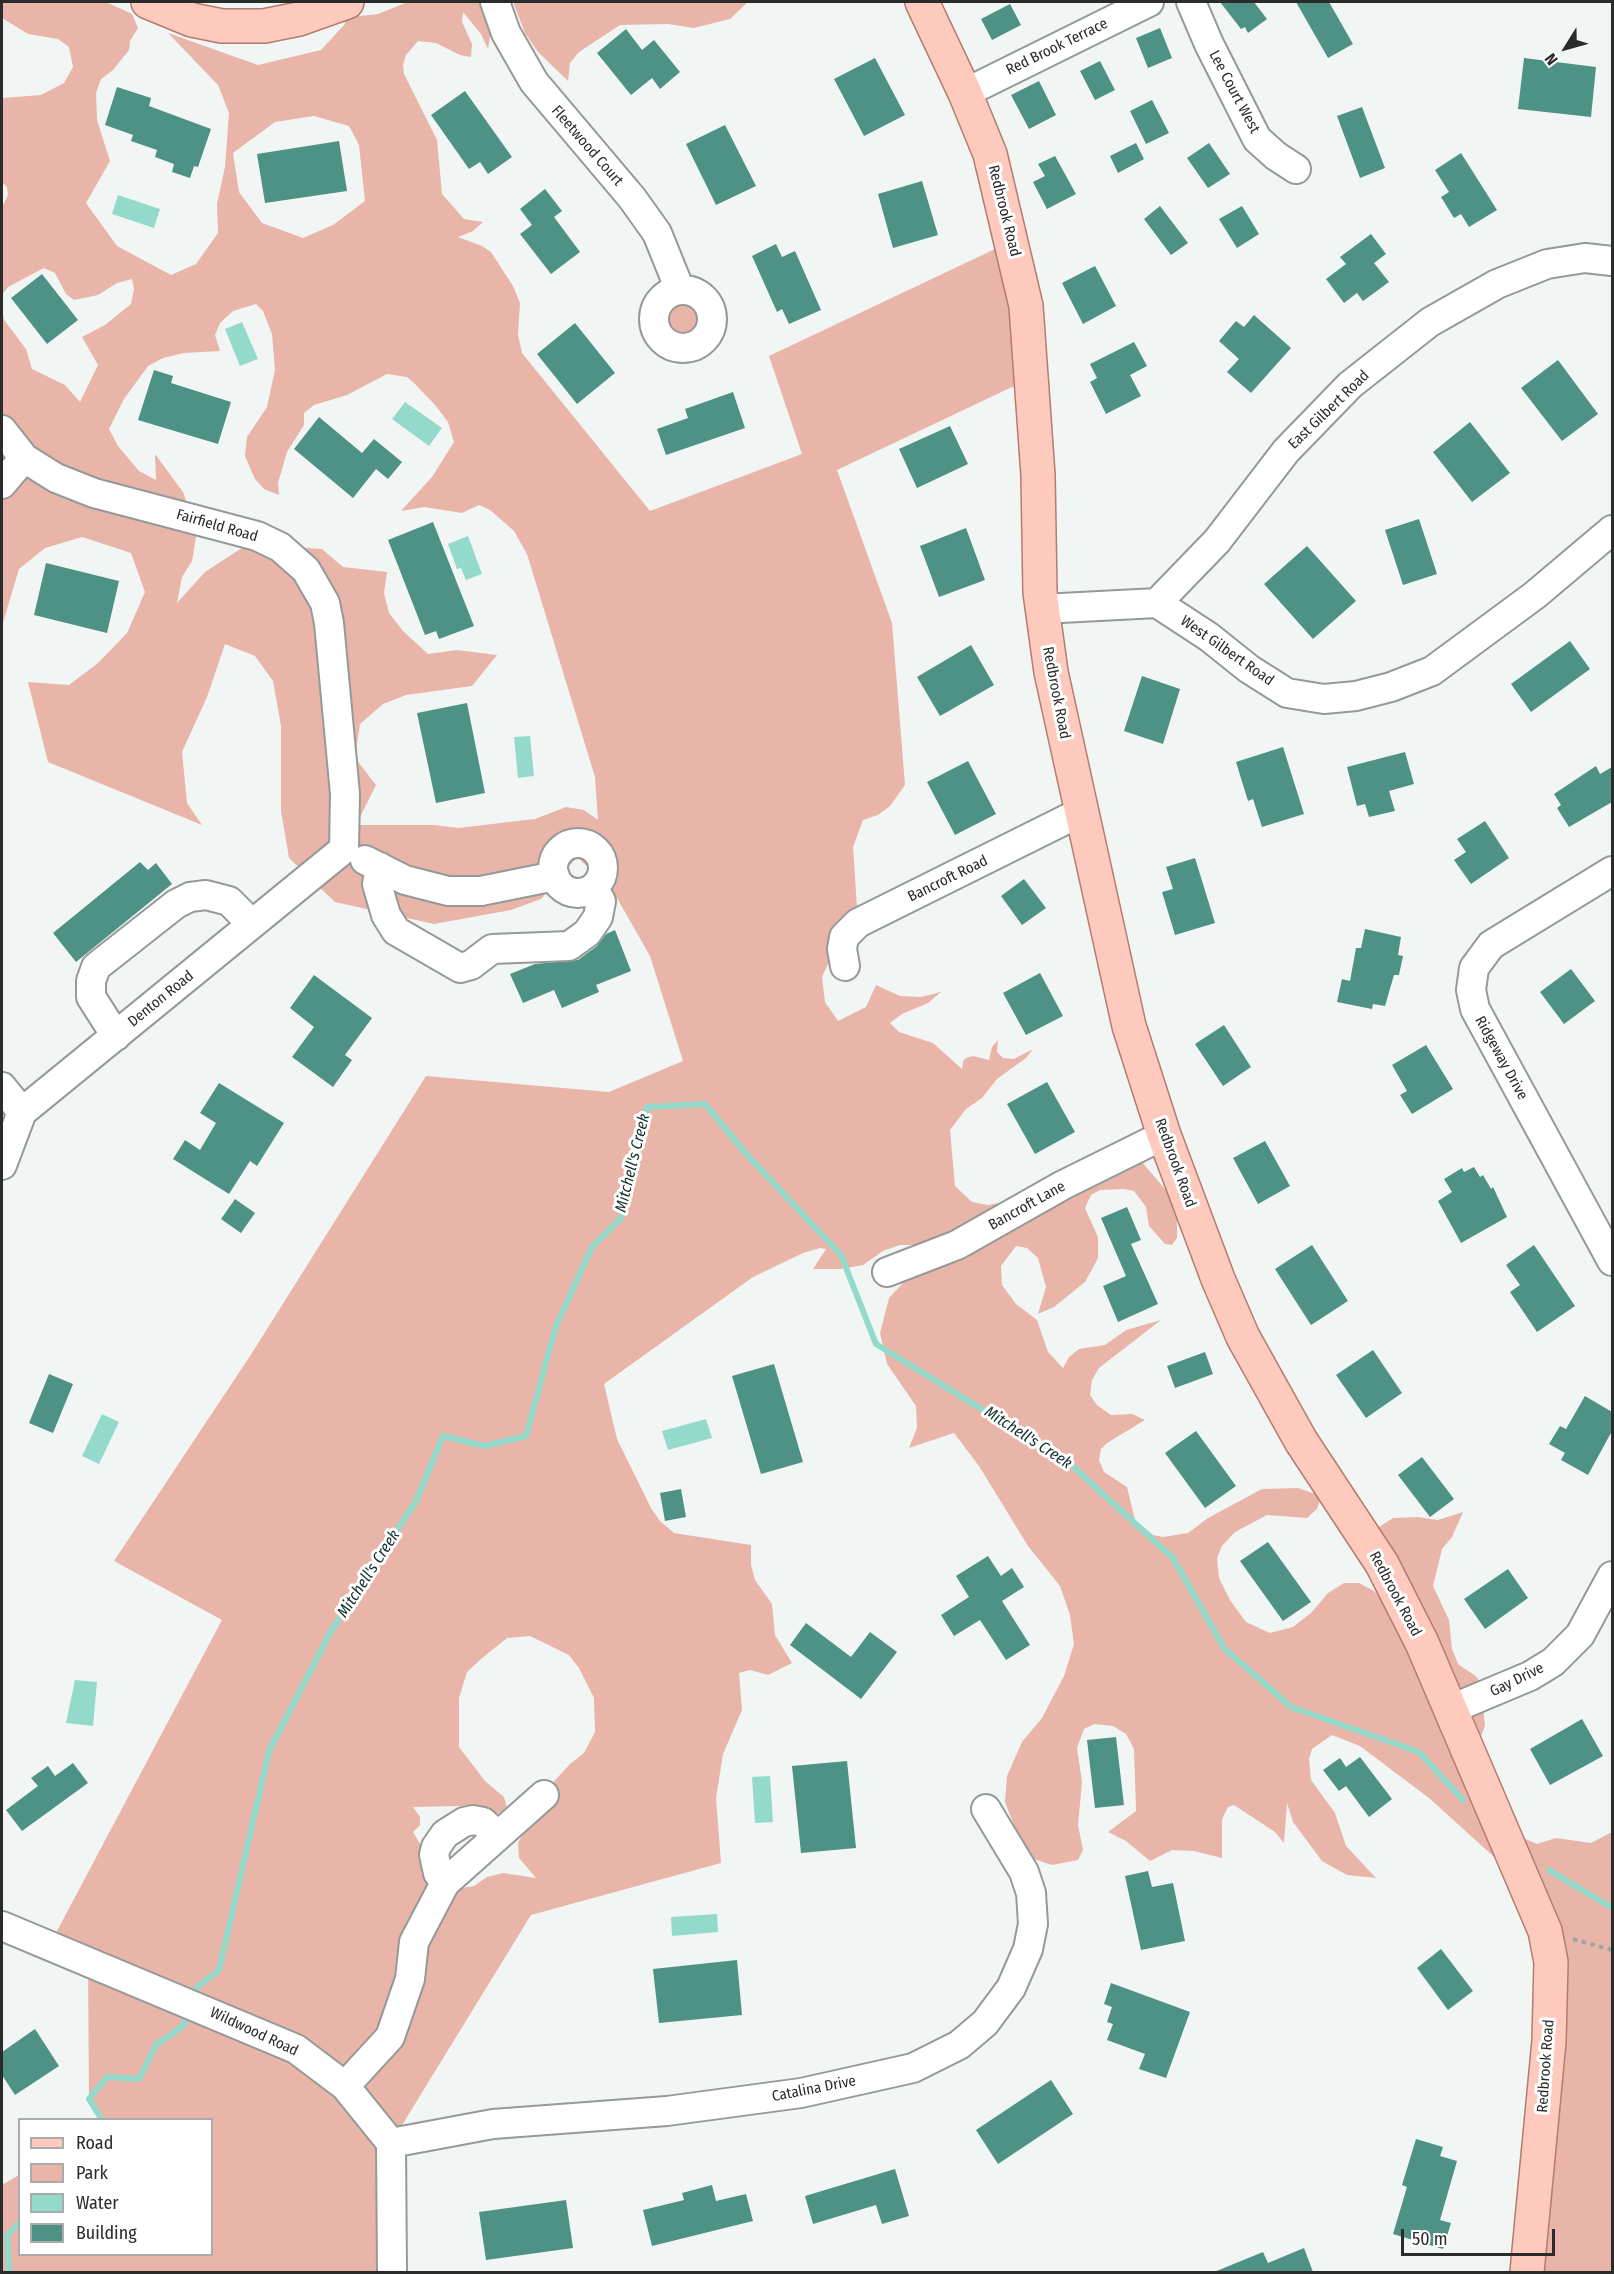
<!DOCTYPE html>
<html>
<head>
<meta charset="utf-8">
<style>
  body { margin:0 }
  #map { position:relative; width:1614px; height:2274px; overflow:hidden; background:#f1f6f5; font-family:"Fira Sans Condensed",sans-serif }
  canvas { display:block }
  .frame { position:absolute; inset:0; border:3px solid #2a2c2b; pointer-events:none }
  .legend { position:absolute; left:18px; top:2118px; width:195px; height:138px; box-sizing:border-box; background:#fff; border:2px solid #aaabaa; margin:0; padding:8px 10px; list-style:none; font-size:18px; color:#2a2c2b }
  .legend li { display:flex; align-items:center; gap:12px; height:30px }
  .legend b { width:30px; border:2px solid #aaabaa }
  .north { position:absolute; left:1536px; top:18px; width:60px; height:60px; -webkit-text-stroke:4px #fff; paint-order:stroke; rotate:233deg; font-size:16px; font-weight:700; line-height:24px; text-align:center; color:#2a2c2b }
  .north::after { content:''; display:block; margin:auto; width:21px; height:27px; background:#2a2c2b; clip-path:polygon(50% 0,100% 100%,50% 72%,0 100%) }
  .scale { position:absolute; left:1401px; top:2229px; width:154px; height:27px; box-sizing:border-box; border:3px solid #2a2c2b; border-top:0; padding-left:8px; font-size:18px; line-height:21px; white-space:nowrap; color:#2a2c2b; -webkit-text-stroke:4px #fff; paint-order:stroke }
</style>
</head>
<body>
<div id="map">
<canvas width="1614" height="2274"></canvas>
<div class="frame"></div>
<ul class="legend">
<li><b style="height:8px;background:#fecabe"></b>Road</li>
<li><b style="height:16px;background:#e8b5a8"></b>Park</li>
<li><b style="height:16px;background:#94dacb"></b>Water</li>
<li><b style="height:16px;background:#4d9285"></b>Building</li>
</ul>
<div class="north">N</div>
<div class="scale">50 m</div>
</div>
<script>
const context = document.querySelector('canvas').getContext('2d');
context.lineJoin = 'round';
function paint(path, color) { context.fillStyle = color; context.fill(path, 'evenodd'); }
const poly = rows => new Path2D(rows.map(r => 'M' + r).join(''));
function trace(path, color, width, dash) { context.strokeStyle = color; context.lineWidth = width; context.lineCap = dash ? 'butt' : 'round'; context.setLineDash(dash || []); context.stroke(path); }
function label(font, color, halo, rows, align = 'center') {
  context.font = font + ' "Fira Sans Condensed",sans-serif'; context.lineWidth = 6; context.setLineDash([]); context.textBaseline = 'middle'; context.strokeStyle = halo; context.fillStyle = color; for (const [text, x, y, turn = 0] of rows) {
    context.save(); context.translate(x, y); context.rotate((+turn || 0) * Math.PI / 180); context.textAlign = isNaN(turn) ? turn : align; if (halo) context.strokeText(text, 0, 0); context.fillText(text, 0, 0); context.restore();
  }
}
const green = poly([
  [2,2,106,2,132,14,138,28,130,41,129,50,113,70,101,79,96,93,97,120,110,161,86,203,117,246,171,275,196,264,218,233,217,204,225,167,229,113,218,85,168,33,258,65,321,50,345,24,343,11,361,16,378,14,408,2,478,2,489,18,491,30,488,49,481,34,463,12,462,22,472,44,471,57,460,55,436,43,418,41,406,55,403,65,404,74,437,140,442,194,464,219,483,222,473,231,458,237,482,246,491,252,513,286,520,303,518,335,522,353,650,511,802,454,769,356,1012,241,1031,378,837,470,892,623,905,785,890,806,878,815,863,820,853,847,858,923,841,936,822,977,825,1002,838,1021,866,1007,876,985,900,996,921,997,941,992,928,1003,902,1014,890,1023,899,1032,933,1043,962,1069,963,1061,966,1058,973,1056,989,1060,992,1047,998,1040,997,1052,1003,1058,1014,1059,1033,1049,1026,1058,997,1079,982,1098,966,1109,950,1130,955,1186,972,1202,988,1205,1004,1202,1081,1181,1141,1161,1165,1189,1177,1215,1177,1238,1172,1245,1165,1244,1149,1226,1146,1207,1134,1191,1124,1189,1100,1190,1091,1195,1085,1208,1098,1237,1098,1258,1085,1282,1054,1307,1038,1314,1046,1287,1038,1258,1027,1248,1016,1246,1001,1266,1002,1285,1016,1304,1037,1320,1048,1352,1063,1368,1069,1357,1079,1349,1105,1345,1126,1330,1161,1320,1099,1368,1092,1380,1090,1395,1097,1405,1111,1415,1132,1414,1145,1420,1107,1443,1101,1449,1099,1460,1104,1472,1127,1487,1135,1520,1153,1535,1163,1537,1188,1533,1208,1518,1262,1489,1298,1488,1321,1496,1317,1509,1307,1518,1267,1515,1235,1532,1222,1546,1217,1558,1219,1578,1230,1600,1246,1622,1270,1633,1293,1627,1312,1612,1328,1593,1344,1583,1359,1583,1374,1591,1387,1605,1376,1529,1393,1518,1417,1517,1438,1520,1463,1512,1452,1537,1442,1549,1433,1586,1449,1620,1452,1649,1458,1664,1477,1677,1481,1686,1485,1726,1475,1751,1491,1763,1521,1837,1537,1844,1556,1838,1591,1843,1612,1832,1612,2272,1527,2272,1551,1962,1503,1865,1429,1798,1360,1746,1332,1735,1312,1749,1309,1759,1311,1780,1335,1813,1346,1846,1376,1878,1347,1875,1322,1861,1293,1822,1287,1803,1284,1843,1275,1832,1234,1805,1228,1807,1222,1819,1222,1858,1194,1851,1172,1850,1150,1861,1126,1841,1108,1832,1136,1811,1134,1749,1126,1734,1113,1726,1094,1724,1084,1729,1077,1748,1082,1782,1078,1825,1083,1850,1078,1860,1052,1865,1034,1859,1016,1830,1005,1802,1007,1776,1022,1742,1042,1718,1064,1676,1074,1644,1070,1615,1060,1586,1028,1546,979,1466,954,1433,909,1448,917,1428,916,1406,887,1364,880,1333,889,1298,916,1269,921,1245,900,1245,883,1251,863,1265,841,1269,813,1269,826,1249,820,1248,803,1253,753,1277,604,1384,617,1439,651,1508,660,1521,674,1533,751,1545,751,1565,755,1580,772,1604,775,1635,792,1663,768,1675,750,1670,739,1673,742,1710,723,1754,716,1798,721,1863,531,1915,391,2143,392,2272,2,2272,2,2185,19,2175,20,2254,212,2254,212,2120,102,2119,89,2099,88,1962,49,1946,222,1620,114,1561,252,1353,426,1076,609,1092,683,1061,650,956,613,891,577,857,541,899,511,910,434,924,335,902,289,858,281,811,281,726,273,681,255,656,225,644,207,697,182,752,187,803,202,825,48,762,28,682,69,685,98,663,127,633,145,592,131,553,82,537,45,548,19,569,2,626,2,305,4,320,26,349,32,369,65,385,80,402,98,365,82,337,105,325,131,304,134,289,132,279,117,283,98,295,74,300,66,294,55,273,44,268,8,287,2,295,2,207,8,195,7,187,2,182,2,98,41,95,64,83,73,67,69,47,58,39,28,34,2,18],
  [314,116,349,126,359,145,365,201,333,225,303,238,262,223,239,192,233,153,275,122],
  [256,304,263,311,272,334,275,370,267,407,247,437,245,456,255,479,264,489,279,495,278,483,287,452,304,425,304,413,314,405,347,395,387,374,407,377,415,384,436,406,448,422,454,442,432,477,401,511,424,507,462,513,479,505,490,510,514,531,527,554,595,777,598,820,584,810,566,807,535,819,458,828,435,825,356,825,376,785,355,758,360,724,383,704,406,695,472,686,497,655,457,650,428,654,403,631,389,613,384,593,387,572,343,567,322,549,248,544,205,572,177,603,182,577,192,561,197,531,183,492,155,454,156,480,139,471,118,446,109,429,124,399,148,366,163,358,184,353,220,351,215,335,220,323,233,311],
  [530,1636,569,1655,579,1668,594,1698,595,1732,584,1753,570,1764,547,1789,518,1843,519,1858,536,1878,503,1873,487,1877,474,1886,461,1888,450,1883,423,1849,413,1832,420,1825,420,1817,413,1807,461,1806,486,1813,499,1813,507,1807,504,1797,485,1781,459,1747,459,1698,467,1672,481,1659,507,1638],
  [513,2,748,2,730,19,694,28,668,24,620,25,579,52,570,63,568,81,538,52,525,33],
  '659 320a24 24 0 1 1 48 0a24 24 0 1 1-48 0Z'
]);
const water = poly([
  [118,195,160,209,154,228,112,214],
  [242,322,258,359,240,366,225,329],
  [405,402,442,428,429,446,392,419],
  [468,536,482,574,466,580,461,568,457,569,448,544],
  [530,736,534,776,518,778,514,737],
  [102,1414,119,1422,99,1464,82,1456],
  [706,1419,712,1438,668,1450,662,1431],
  [75,1680,97,1682,93,1726,66,1723],
  [770,1776,773,1822,755,1823,752,1777],
  [717,1914,718,1932,672,1936,671,1917]
]);
const stream = poly([
  [1549,1870,1612,1908],
  [193,1997,197,1987,219,1970,269,1751,331,1631,416,1501,443,1436,484,1446,526,1436,556,1326,592,1247,621,1218,647,1107,705,1104,748,1156,841,1255,876,1344,1069,1463,1173,1558,1224,1648,1291,1707,1419,1752,1463,1800],
  [102,2120,89,2099,107,2077,139,2079,156,2045,183,2026,188,2012],
  [9,2272,7,2235,20,2222]
]);
const building = poly([
  [1220,2,1254,2,1267,19,1248,33,1245,27,1241,29],
  [1296,2,1329,2,1353,44,1328,58],
  [1010,4,1021,25,992,40,981,19],
  [1160,28,1172,58,1148,68,1136,38],
  [626,29,642,50,654,40,680,72,660,89,652,78,631,95,597,53],
  [875,58,905,115,864,136,834,79],
  [1524,58,1596,67,1591,117,1518,109],
  [1100,61,1115,90,1095,100,1080,71],
  [1039,81,1056,115,1029,129,1011,95],
  [117,87,151,98,149,106,211,129,198,167,194,166,190,178,172,172,174,164,155,157,157,150,131,141,133,135,105,125],
  [465,91,512,157,488,174,480,162,469,169,431,115],
  [1152,100,1169,133,1146,144,1130,111],
  [1362,107,1385,168,1360,178,1337,116],
  [725,125,756,186,716,205,686,144],
  [339,141,347,191,265,203,257,154],
  [1136,143,1144,159,1118,173,1110,156],
  [1209,143,1230,174,1208,188,1187,158],
  [1461,153,1497,210,1469,227,1461,214,1454,218,1441,197,1449,192,1435,170],
  [1055,156,1076,194,1047,209,1033,182,1045,176,1038,164],
  [922,181,938,235,893,248,878,194],
  [545,189,562,211,554,217,580,252,551,274,520,234,532,225,520,209],
  [1160,206,1188,243,1171,255,1144,219],
  [1242,206,1259,234,1237,248,1219,219],
  [1371,234,1386,254,1374,263,1389,282,1363,301,1357,293,1344,303,1326,279,1346,264,1340,257],
  [776,244,782,257,795,251,821,310,789,324,782,309,777,312,752,256],
  [1095,266,1116,306,1083,324,1062,283],
  [42,274,78,320,47,344,11,298],
  [1254,315,1291,348,1251,393,1227,372,1239,359,1219,341,1236,321,1244,327],
  [575,323,615,373,577,404,537,354],
  [1134,342,1147,366,1130,375,1141,396,1106,414,1090,382,1097,378,1090,364],
  [1558,360,1598,414,1562,441,1521,388],
  [154,370,173,376,171,383,231,402,218,444,138,420],
  [733,392,745,428,666,455,657,429,688,418,685,409],
  [319,417,362,453,374,439,402,462,388,479,376,469,353,498,294,449],
  [1470,422,1510,473,1472,502,1433,452],
  [950,426,968,464,917,488,899,449],
  [1419,519,1437,574,1403,585,1385,530],
  [433,522,474,626,439,639,436,631,425,635,388,540],
  [966,528,985,580,939,597,920,546],
  [1307,546,1356,601,1313,639,1264,584],
  [46,563,119,581,107,633,34,615],
  [1570,641,1590,669,1531,712,1511,684],
  [971,645,994,685,940,716,917,677],
  [1142,676,1180,689,1163,744,1124,731],
  [467,703,485,793,436,803,417,713],
  [1283,747,1304,814,1262,827,1253,799,1248,801,1236,762],
  [1405,752,1414,784,1389,791,1395,811,1369,817,1365,804,1357,806,1347,767],
  [968,761,996,814,955,835,927,782],
  [1596,766,1600,774,1612,767,1612,802,1569,827,1557,808,1561,805,1554,794],
  [1485,821,1509,858,1471,884,1454,860,1466,852,1457,839],
  [1195,858,1215,923,1175,935,1162,892,1173,889,1166,867],
  [140,862,148,870,156,863,172,884,76,962,53,933],
  [1024,879,1046,908,1022,925,1001,896],
  [1365,929,1401,937,1398,955,1403,956,1399,975,1394,975,1385,1006,1373,1004,1372,1009,1337,1002,1342,979,1350,981,1356,948,1361,948],
  [615,930,631,971,596,985,599,992,562,1008,554,990,523,1003,510,974,535,964,578,960,597,946,606,934],
  [1571,969,1595,1001,1564,1024,1540,992],
  [1040,973,1063,1016,1026,1035,1003,993],
  [314,975,372,1018,345,1055,352,1060,333,1087,292,1057,314,1027,290,1008],
  [1224,1025,1251,1067,1223,1086,1195,1044],
  [1426,1045,1453,1089,1412,1114,1400,1095,1407,1091,1392,1065],
  [1047,1082,1075,1132,1035,1154,1007,1104],
  [219,1083,284,1123,257,1166,250,1161,229,1194,173,1159,185,1140,200,1150,216,1123,200,1113],
  [1265,1141,1290,1186,1258,1204,1233,1158],
  [1474,1167,1480,1177,1483,1175,1491,1189,1493,1187,1507,1217,1461,1243,1438,1201,1452,1192,1444,1179,1462,1168,1464,1172],
  [235,1199,255,1213,241,1233,221,1219],
  [1127,1207,1141,1240,1131,1244,1158,1304,1118,1322,1103,1286,1126,1276,1101,1218],
  [1312,1245,1348,1301,1311,1325,1275,1269],
  [1534,1245,1575,1306,1537,1332,1510,1292,1520,1285,1506,1265],
  [1373,1350,1402,1393,1366,1418,1336,1375],
  [1205,1352,1213,1374,1175,1388,1167,1366],
  [774,1364,803,1462,761,1474,732,1376],
  [49,1374,73,1384,53,1433,29,1423],
  [1585,1396,1612,1412,1612,1431,1588,1475,1561,1460,1565,1453,1549,1444,1560,1426,1566,1429],
  [1196,1431,1236,1486,1205,1508,1165,1453],
  [1422,1457,1454,1499,1430,1517,1398,1475],
  [681,1489,686,1517,665,1521,660,1493],
  [1268,1542,1311,1602,1283,1621,1240,1561],
  [988,1556,1001,1576,1012,1568,1024,1587,1002,1601,1030,1645,1006,1660,980,1620,954,1636,941,1615,969,1597,956,1576],
  [1508,1569,1528,1598,1485,1629,1464,1599],
  [806,1623,851,1657,870,1632,897,1652,861,1699,790,1645],
  [1582,1719,1603,1756,1550,1785,1530,1749],
  [1116,1737,1124,1805,1095,1808,1087,1740],
  [1360,1757,1392,1799,1369,1817,1346,1786,1339,1791,1323,1770,1340,1758,1346,1767],
  [847,1761,856,1848,801,1853,792,1766],
  [73,1763,88,1783,22,1831,6,1810,38,1786,31,1778,48,1766,55,1776],
  [1148,1871,1152,1887,1173,1883,1185,1941,1141,1950,1125,1876],
  [1441,1949,1473,1991,1448,2010,1417,1968],
  [737,1960,742,2015,659,2023,653,1969],
  [1111,1983,1190,2012,1166,2078,1139,2069,1145,2054,1107,2040,1113,2024,1107,2022,1112,2007,1104,2004],
  [35,2029,59,2066,15,2095,2,2075,2,2052],
  [1051,2080,1073,2114,998,2164,976,2130],
  [1416,2139,1443,2147,1440,2156,1457,2161,1440,2220,1451,2223,1443,2249,1393,2234,1407,2187,1402,2185],
  [895,2169,909,2216,882,2224,876,2205,813,2224,805,2196],
  [712,2185,716,2201,746,2194,753,2221,652,2246,643,2210,684,2200,682,2193],
  [566,2200,573,2248,486,2260,479,2212],
  [1304,2248,1313,2272,1214,2272,1263,2252,1268,2263]
]);
const path = poly([
  [1573,1939,1612,1950]
]);
const minor = poly([
  [495,2,506,33,534,82,632,198,657,233,680,290],
  [1191,2,1209,44,1257,139,1276,156,1296,169],
  [965,93,1149,2],
  '654 319a29 29 0 1 1 58 0a29 29 0 1 1-58 0Z',
  [2,430,24,458,56,478,94,493,257,536,280,547,306,570,325,603,329,623,345,794,344,849],
  [2,484,24,458],
  [1157,603,1217,541,1286,451,1350,385,1430,322,1497,284,1547,264,1585,258,1612,261],
  [1042,609,1157,603,1209,637,1249,669,1287,693,1324,699,1356,696,1391,687,1432,671,1535,595,1612,530],
  '553 868a25 25 0 1 1 50 0a25 25 0 1 1-50 0Z',
  [365,860,405,880,448,891,481,891,555,876],
  [380,867,377,884,386,915,396,931,460,968,471,965,492,949,569,946,587,933,598,917,601,901,593,888],
  [1612,871,1491,945,1474,968,1471,990,1475,1009,1612,1261],
  [845,966,842,949,844,937,858,923,1081,812],
  [116,1036,91,997,91,981,96,967,176,904,190,897,206,895,229,901,252,924],
  [2,1087,22,1112],
  [2,1165,22,1112,344,849],
  [887,1272,957,1245,1063,1185,1164,1135],
  [1449,1710,1530,1676,1553,1662,1580,1635,1612,1576],
  [445,1883,438,1873,434,1855,436,1847,445,1834,464,1822,473,1820,483,1822,498,1836],
  [2,1926,296,2049,345,2086,391,2143,392,2272],
  [345,2086,390,2037,410,1979,414,1942,445,1883,544,1795],
  [391,2143,493,2124,667,2111,801,2093,913,2068,959,2045,985,2023,1011,1988,1028,1949,1033,1924,1031,1893,1024,1872,986,1809]
]);
const major = poly([
  [148,2,192,20,222,26,264,26,299,19,347,2],
  [922,2,965,93,990,154,1026,306,1038,475,1040,592,1051,672,1129,1026,1164,1135,1218,1279,1243,1337,1301,1441,1382,1564,1422,1643,1545,1931,1551,1962,1549,2041,1527,2272]
]);
const streetNames = [
  ["Red Brook Terrace",1057,47,-26],
  ["Lee Court West",1234,92,62],
  ["Fleetwood Court",587,146,49],
  ["Redbrook Road",1004,211,76],
  ["East Gilbert Road",1329,410,-44],
  ["Fairfield Road",217,526,16],
  ["West Gilbert Road",1227,651,35],
  ["Redbrook Road",1056,693,79],
  ["Bancroft Road",948,879,-26],
  ["Denton Road",161,999,-39],
  ["Ridgeway Drive",1501,1058,61],
  ["Redbrook Road",1175,1163,70],
  ["Bancroft Lane",1027,1206,-29],
  ["Redbrook Road",1395,1594,62],
  ["Gay Drive",1517,1680,-26],
  ["Wildwood Road",254,2032,25],
  ["Redbrook Road",1546,2066,-86],
  ["Catalina Drive",814,2089,-11]
];
const waterNames = [
  ["Mitchell's Creek",633,1163,-76],
  ["Mitchell's Creek",1028,1438,33],
  ["Mitchell's Creek",369,1574,-57]
];
paint(green, '#e8b5a8');
paint(water, '#94dacb');
trace(stream, '#94dacb', 6);
paint(building, '#4d9285');
trace(minor, '#959998', 32);
trace(major, '#b37c6e', 36);
trace(path, '#a0a4a3', 4, [4.5, 4.5]);
trace(minor, '#fff', 28);
trace(major, '#fecabe', 33);
label('15px', '#2a2c2b', '#fff', streetNames);
label('italic 16px', '#0f312b', '#fff', waterNames);
</script>
</body>
</html>
